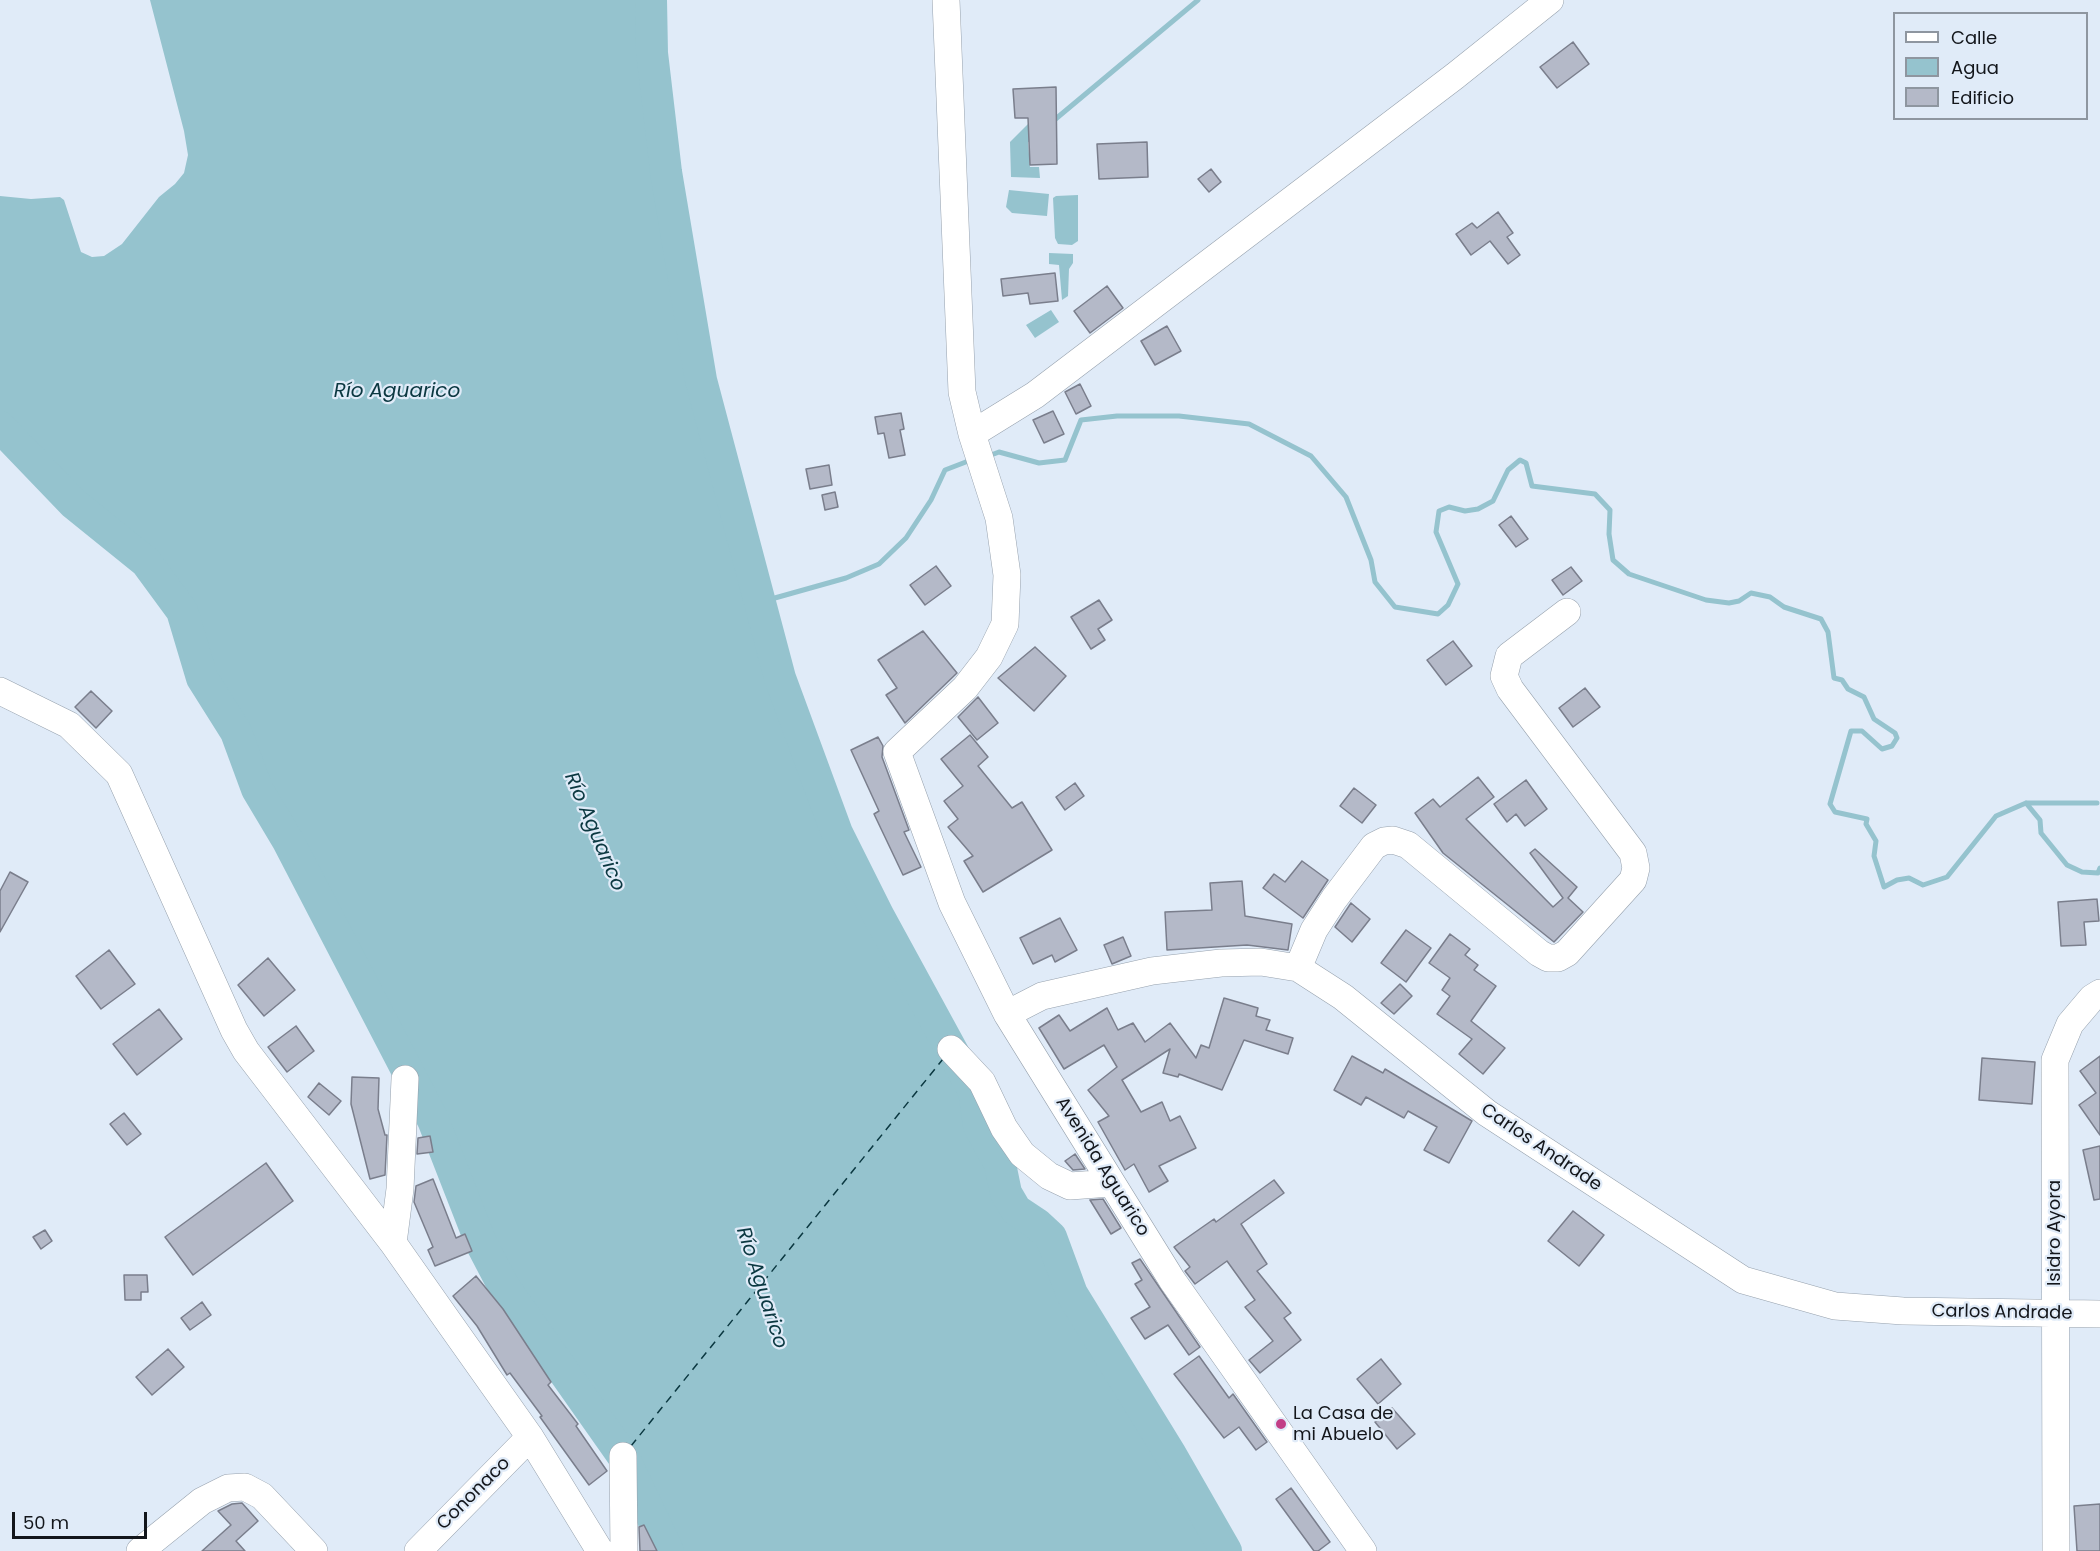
<!DOCTYPE html>
<html>
<head>
<meta charset="utf-8">
<style>
  body { margin:0 }
  #map { position:relative; width:2100px; height:1551px; overflow:hidden; background:#e0ebf8; font-family:Poppins,sans-serif }
  canvas { display:block }
  .legend { position:absolute; left:1893px; top:12px; width:195px; height:108px; box-sizing:border-box; background:#e0ebf8; border:2px solid #8e96a0; margin:0; padding:8px 10px; list-style:none; font-size:18px; color:#13161b }
  .legend li { display:flex; align-items:center; gap:12px; height:30px }
  .legend b { width:30px; border:2px solid #8e96a0 }
  .scale { position:absolute; left:12px; top:1512px; width:135px; height:27px; box-sizing:border-box; border:3px solid #13161b; border-top:0; padding-left:8px; font-size:18px; line-height:21px; white-space:nowrap; color:#13161b; -webkit-text-stroke:4px #e0ebf8; paint-order:stroke }
</style>
</head>
<body>
<div id="map">
<canvas width="2100" height="1551"></canvas>
<ul class="legend">
<li><b style="height:8px;background:#fff"></b>Calle</li>
<li><b style="height:16px;background:#95c3ce"></b>Agua</li>
<li><b style="height:16px;background:#b4b9c8"></b>Edificio</li>
</ul>
<div class="scale">50 m</div>
</div>
<script>
const context = document.querySelector('canvas').getContext('2d');
context.lineJoin = 'round';
function paint(path, color) { context.fillStyle = color; context.fill(path, 'evenodd'); }
const poly = rows => new Path2D(rows.map(r => 'M' + r).join(''));
function trace(path, color, width, dash) { context.strokeStyle = color; context.lineWidth = width; context.lineCap = dash ? 'butt' : 'round'; context.setLineDash(dash || []); context.stroke(path); }
function label(font, color, halo, rows, align = 'center') {
  context.font = font + ' Poppins,sans-serif'; context.lineWidth = 4.5; context.setLineDash([]); context.textBaseline = 'middle'; context.strokeStyle = halo; context.fillStyle = color; for (const [text, x, y, turn = 0] of rows) {
    context.save(); context.translate(x, y); context.rotate((+turn || 0) * Math.PI / 180); context.textAlign = isNaN(turn) ? turn : align; if (halo) context.strokeText(text, 0, 0); context.fillText(text, 0, 0); context.restore();
  }
}
const water = poly([
  [150,0,651,0,652,53,666,172,701,380,780,678,837,833,878,915,974,1091,979,1126,1000,1164,1006,1193,1016,1210,1037,1224,1051,1237,1072,1294,1171,1455,1226,1551,668,1551,623,1456,504,1287,481,1243,433,1120,288,841,257,789,236,732,202,678,182,611,146,562,73,503,0,427,0,196,31,199,60,197,64,200,81,252,92,257,104,256,122,244,159,197,175,184,184,173,188,155,184,131],
  [1053,118,1057,140,1028,142,1030,167,1039,167,1040,178,1011,177,1010,142,1032,120],
  [1009,190,1049,194,1047,216,1012,213,1006,207],
  [1078,195,1078,241,1072,245,1058,244,1055,238,1053,198,1056,196],
  [1049,253,1073,254,1073,263,1069,269,1068,296,1062,300,1059,265,1049,264],
  [1051,310,1059,322,1035,338,1026,325]
]);
const stream = poly([
  [1052,122,1198,0],
  [986,457,999,452,1039,463,1065,460,1081,420,1117,416,1179,416,1249,424,1311,456,1346,497,1371,560,1375,582,1395,607,1438,614,1448,605,1458,584,1436,532,1439,511,1449,507,1465,511,1478,509,1493,501,1508,470,1520,460,1526,463,1532,486,1595,494,1610,510,1609,534,1613,560,1629,574,1706,600,1729,603,1739,601,1751,593,1770,597,1784,607,1821,619,1828,632,1834,678,1842,680,1848,689,1864,697,1874,719,1895,733,1897,738,1892,746,1882,749,1862,731,1851,731,1830,804,1835,812,1867,819,1866,824,1876,841,1874,856,1884,887,1897,880,1909,878,1923,885,1947,877,1996,816,2026,803,2097,803],
  [757,603,846,578,879,564,906,538,931,500,945,470,971,460],
  [2026,803,2040,820,2041,833,2067,865,2082,872,2098,873,2100,868]
]);
const river = poly([
  [651,0,652,53,666,172,701,380,780,678,837,833,878,915,974,1091,979,1126,1000,1164,1006,1193,1016,1210,1037,1224,1051,1237,1072,1294,1171,1455,1226,1551],
  [0,427,73,503,146,562,182,611,202,678,236,732,257,789,288,841,433,1120,481,1243,504,1287,623,1456,668,1551]
]);
const ferry = poly([
  [631,1446,943,1059]
]);
const building = poly([
  [1573,42,1589,64,1557,88,1540,67,1573,42],
  [1056,87,1057,164,1030,165,1028,118,1015,118,1013,89,1056,87],
  [1147,142,1148,177,1099,179,1097,144,1147,142],
  [1211,169,1221,182,1209,192,1198,179,1211,169],
  [1498,212,1513,233,1507,237,1520,255,1508,264,1490,241,1471,255,1456,234,1472,223,1477,228,1498,212],
  [1055,273,1058,301,1030,304,1028,293,1003,296,1001,279,1055,273],
  [1107,286,1123,308,1090,333,1074,311,1107,286],
  [1167,326,1181,351,1155,365,1141,341,1167,326],
  [1080,384,1091,406,1076,414,1065,392,1080,384],
  [1053,411,1064,434,1044,443,1033,420,1053,411],
  [901,413,904,429,900,430,905,455,889,458,884,433,878,434,875,417,901,413],
  [829,465,832,485,810,489,806,469,829,465],
  [835,492,838,507,825,510,822,495,835,492],
  [1511,516,1528,539,1516,547,1499,525,1511,516],
  [936,566,951,586,925,605,910,585,936,566],
  [1571,567,1582,581,1563,595,1552,580,1571,567],
  [1099,600,1112,620,1098,629,1105,640,1091,649,1071,617,1099,600],
  [923,631,957,673,905,723,886,695,897,688,878,660,923,631],
  [1453,641,1472,666,1446,685,1427,660,1453,641],
  [1035,647,1066,676,1034,711,998,678,1035,647],
  [1585,688,1600,707,1573,727,1559,708,1585,688],
  [91,691,112,711,96,728,75,707,91,691],
  [978,697,998,723,977,740,958,717,978,697],
  [970,735,988,757,978,766,1012,808,1022,802,1052,850,983,892,964,861,973,856,948,827,958,819,944,801,963,786,941,759,970,735],
  [878,737,883,746,882,757,909,830,904,832,921,867,903,875,874,814,879,811,851,750,878,737],
  [1478,777,1494,797,1466,819,1553,907,1563,898,1530,853,1535,849,1577,887,1568,898,1583,912,1554,942,1443,853,1415,813,1433,799,1440,807,1478,777],
  [1526,780,1547,809,1525,826,1516,814,1507,822,1494,804,1526,780],
  [1075,783,1084,796,1065,810,1056,797,1075,783],
  [1354,788,1376,805,1362,823,1340,806,1354,788],
  [1302,861,1328,880,1303,918,1263,888,1274,874,1285,882,1302,861],
  [10,872,28,882,0,932,0,891,10,872],
  [1242,881,1245,916,1292,924,1288,950,1247,945,1167,950,1165,912,1212,910,1210,883,1242,881],
  [2097,899,2099,921,2084,922,2086,945,2061,946,2058,902,2097,899],
  [1351,903,1370,919,1352,942,1335,927,1351,903],
  [1060,918,1077,950,1055,962,1052,955,1033,964,1020,938,1060,918],
  [1406,930,1431,948,1406,982,1381,963,1406,930],
  [1450,934,1470,949,1465,955,1478,965,1474,970,1496,986,1471,1021,1505,1048,1483,1074,1459,1054,1472,1039,1437,1014,1450,996,1442,990,1450,978,1429,963,1450,934],
  [1123,937,1131,956,1112,964,1104,945,1123,937],
  [109,950,135,984,101,1009,76,976,109,950],
  [268,958,295,990,264,1016,238,985,268,958],
  [1400,984,1412,996,1394,1014,1381,1003,1400,984],
  [1224,998,1258,1008,1256,1016,1270,1020,1266,1030,1293,1038,1288,1054,1244,1040,1222,1090,1179,1074,1178,1077,1163,1073,1170,1049,1122,1080,1141,1112,1162,1102,1170,1121,1180,1116,1196,1148,1159,1166,1168,1181,1149,1192,1134,1164,1125,1170,1098,1122,1109,1116,1088,1090,1117,1067,1104,1045,1064,1069,1039,1028,1059,1015,1070,1031,1107,1008,1118,1030,1133,1023,1145,1042,1170,1023,1196,1058,1201,1045,1209,1048,1224,998],
  [159,1009,182,1039,137,1075,113,1044,159,1009],
  [296,1026,314,1051,287,1072,268,1047,296,1026],
  [1352,1056,1383,1073,1385,1069,1472,1121,1449,1163,1424,1150,1437,1127,1408,1111,1404,1118,1366,1097,1361,1105,1334,1090,1352,1056],
  [2100,1056,2100,1135,2079,1105,2096,1093,2080,1071,2100,1056],
  [1982,1058,2035,1062,2032,1104,1979,1100,1982,1058],
  [352,1077,379,1078,378,1109,385,1135,387,1135,385,1175,370,1179,351,1104,352,1077],
  [319,1083,341,1101,329,1115,308,1097,319,1083],
  [124,1113,141,1134,127,1145,110,1124,124,1113],
  [430,1136,433,1152,417,1154,418,1138,430,1136],
  [2100,1146,2100,1199,2094,1200,2083,1150,2100,1146],
  [1075,1154,1085,1169,1073,1170,1065,1161,1075,1154],
  [266,1163,293,1201,193,1275,165,1237,266,1163],
  [433,1179,456,1238,465,1234,472,1251,435,1266,428,1250,433,1247,414,1202,416,1186,433,1179],
  [1274,1180,1284,1193,1241,1224,1267,1264,1257,1271,1291,1313,1284,1318,1301,1340,1260,1373,1249,1360,1273,1341,1245,1307,1255,1300,1227,1261,1195,1284,1185,1271,1190,1267,1174,1247,1214,1219,1216,1222,1274,1180],
  [1103,1199,1121,1228,1111,1234,1090,1200,1103,1199],
  [1573,1211,1604,1235,1579,1266,1548,1241,1573,1211],
  [45,1230,52,1241,41,1249,33,1237,45,1230],
  [1140,1259,1200,1347,1189,1355,1168,1325,1145,1339,1131,1318,1150,1307,1135,1284,1142,1280,1132,1263,1140,1259],
  [124,1275,147,1275,148,1292,141,1292,141,1300,125,1300,124,1275],
  [476,1276,503,1309,551,1382,548,1385,578,1424,576,1426,607,1471,589,1485,540,1417,542,1416,510,1373,507,1375,477,1326,453,1296,476,1276],
  [202,1302,211,1315,190,1330,181,1318,202,1302],
  [168,1349,184,1367,152,1395,136,1377,168,1349],
  [1199,1356,1229,1398,1233,1394,1267,1442,1256,1450,1239,1427,1224,1438,1174,1374,1199,1356],
  [1381,1359,1401,1384,1378,1404,1357,1379,1381,1359],
  [1392,1408,1415,1434,1397,1449,1375,1422,1392,1408],
  [1291,1488,1330,1542,1318,1551,1314,1551,1276,1499,1291,1488],
  [242,1503,258,1521,236,1541,245,1551,202,1551,231,1525,218,1511,232,1504,242,1503],
  [2100,1504,2100,1551,2077,1551,2074,1506,2100,1504],
  [644,1525,657,1551,640,1551,639,1527,644,1525]
]);
const minor = poly([
  [946,0,962,392,972,434,999,518,1007,575,1005,624,989,657,965,688,897,752,952,903,1007,1014,1172,1280,1363,1551],
  [972,434,1035,395,1455,76,1550,0],
  [0,691,69,725,119,774,234,1030,246,1051,393,1243,450,1324,530,1437,600,1551],
  [1298,968,1314,930,1334,899,1374,846,1384,841,1393,840,1408,845,1539,953,1548,958,1558,958,1567,953,1633,880,1636,868,1633,853,1510,689,1504,676,1509,656,1567,612],
  [1007,1014,1042,996,1152,971,1221,963,1261,962,1298,968,1343,997,1487,1113,1743,1280,1835,1306,1903,1311,2100,1314],
  [951,1049,982,1082,1004,1128,1022,1154,1049,1176,1070,1186,1111,1183],
  [393,1243,400,1189,405,1079],
  [623,1456,624,1551],
  [140,1551,202,1501,228,1488,245,1487,262,1496,314,1551],
  [418,1551,530,1437],
  [2056,1551,2055,1060,2070,1024,2092,998,2100,993]
]);
const markers = [
  [1281,1424,6,"#c23f86"]
];
const streetNames = [
  ["Carlos Andrade",1541,1148,34],
  ["Avenida Aguarico",1102,1167,58],
  ["Isidro Ayora",2055,1233,-90],
  ["Carlos Andrade",2002,1313,1],
  ["Cononaco",474,1494,-45]
];
const poiNames = [
  ["La Casa de",1293,1414],
  ["mi Abuelo",1293,1435]
];
const waterNames = [
  ["Río Aguarico",397,392],
  ["Río Aguarico",594,832,67],
  ["Río Aguarico",761,1288,72]
];
paint(water, '#95c3ce');
trace(stream, '#95c3ce', 5);
trace(river, '#95c3ce', 32);
trace(ferry, '#0b3841', 1.5, [8, 6]);
paint(building, '#b4b9c8');
trace(building, '#7a7e8c', 1.5);
trace(minor, '#96a1ad', 28);
trace(minor, '#fff', 27);
for (const [x, y, r, color] of markers) { const dot = new Path2D(); dot.arc(x, y, r, 0, 2 * Math.PI); context.fillStyle = color; context.fill(dot); trace(dot, '#e0ebf8', 2); }
label('18px', '#13161b', '#e0ebf8', streetNames);
label('18px', '#13161b', '#e0ebf8', poiNames, 'left');
label('italic 20px', '#0b3841', '#e0ebf8', waterNames);
</script>
</body>
</html>
